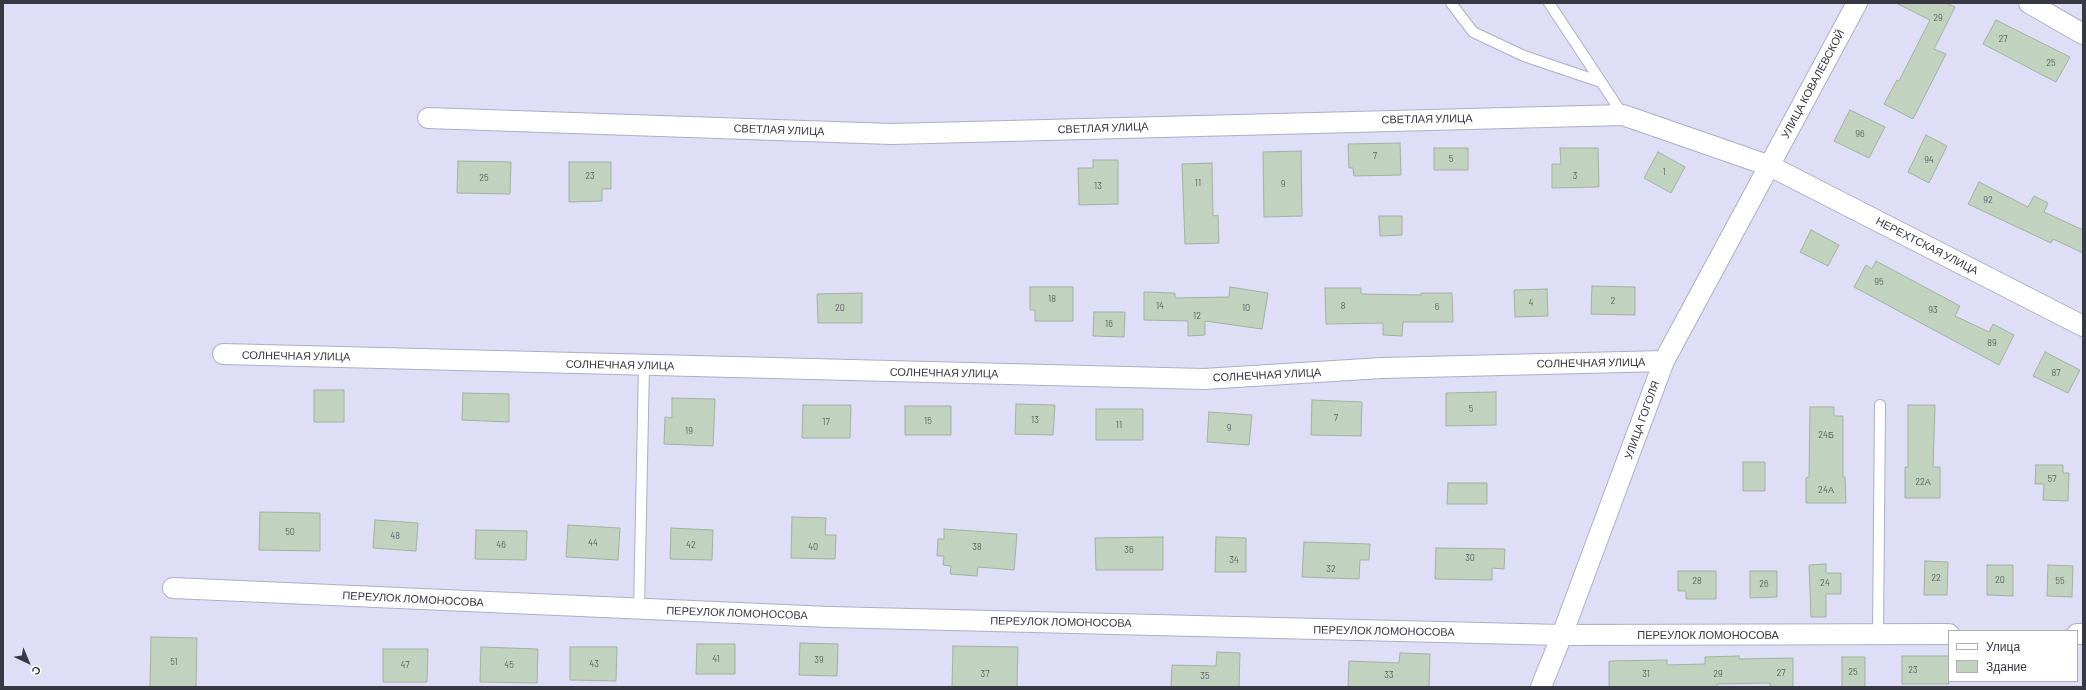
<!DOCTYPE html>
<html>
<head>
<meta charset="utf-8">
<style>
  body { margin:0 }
  #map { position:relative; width:2086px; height:690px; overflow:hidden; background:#dedef6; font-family:Barlow,sans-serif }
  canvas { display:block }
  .frame { position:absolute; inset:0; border:4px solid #383842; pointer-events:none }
  .legend { position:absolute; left:1948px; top:630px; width:130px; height:52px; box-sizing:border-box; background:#fff; border:1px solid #afafb3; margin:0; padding:5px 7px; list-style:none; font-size:12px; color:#383842 }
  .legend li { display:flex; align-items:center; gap:8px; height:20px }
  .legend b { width:20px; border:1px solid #afafb3 }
  .north { position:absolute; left:8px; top:642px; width:40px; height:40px; -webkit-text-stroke:3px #fff; paint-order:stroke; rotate:136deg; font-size:11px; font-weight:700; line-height:16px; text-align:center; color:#383842 }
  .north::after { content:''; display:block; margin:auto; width:14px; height:18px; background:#383842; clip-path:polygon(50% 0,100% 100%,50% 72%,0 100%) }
</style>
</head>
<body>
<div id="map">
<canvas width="2086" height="690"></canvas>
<div class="frame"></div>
<ul class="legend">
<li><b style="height:5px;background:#fff"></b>Улица</li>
<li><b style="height:11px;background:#c1d2be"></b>Здание</li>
</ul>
<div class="north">С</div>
</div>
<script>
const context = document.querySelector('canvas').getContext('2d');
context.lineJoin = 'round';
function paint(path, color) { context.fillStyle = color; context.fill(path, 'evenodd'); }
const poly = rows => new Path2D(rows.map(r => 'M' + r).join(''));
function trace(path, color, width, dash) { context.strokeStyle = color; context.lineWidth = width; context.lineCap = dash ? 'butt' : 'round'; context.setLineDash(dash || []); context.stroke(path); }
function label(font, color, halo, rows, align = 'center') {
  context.font = font + ' Barlow,sans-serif'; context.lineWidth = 4; context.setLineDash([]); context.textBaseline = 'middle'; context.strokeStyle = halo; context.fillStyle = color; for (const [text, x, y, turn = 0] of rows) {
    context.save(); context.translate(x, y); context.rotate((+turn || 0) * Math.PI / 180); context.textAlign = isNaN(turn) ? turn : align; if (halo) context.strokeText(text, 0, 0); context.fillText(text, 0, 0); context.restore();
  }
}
const building = poly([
  [1896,3,1946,3,1955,7,1934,49,1946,54,1913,119,1884,104,1897,80,1899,81,1930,20,1896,3],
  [1996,20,2070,57,2056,82,1983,44,1996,20],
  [1850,110,1885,127,1869,158,1834,141,1850,110],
  [1926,135,1947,146,1929,183,1908,172,1926,135],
  [1400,143,1401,175,1354,176,1353,168,1349,168,1348,144,1400,143],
  [1434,148,1468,148,1468,170,1434,170,1434,148],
  [1560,148,1598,148,1599,187,1552,188,1552,164,1561,164,1560,148],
  [1301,151,1302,216,1264,217,1263,152,1301,151],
  [1658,152,1685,167,1671,193,1644,178,1658,152],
  [1093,160,1118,160,1118,204,1079,205,1078,168,1093,168,1093,160],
  [458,161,511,162,510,194,457,193,458,161],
  [569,162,611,162,611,189,602,189,602,201,569,202,569,162],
  [1212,163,1213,216,1218,215,1219,243,1185,244,1182,164,1212,163],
  [1979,182,2028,207,2034,196,2048,203,2044,212,2083,230,2083,253,2053,239,2051,243,1968,204,1979,182],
  [1379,216,1402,216,1402,235,1380,236,1379,216],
  [1811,230,1839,245,1828,266,1800,252,1811,230],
  [1876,261,1960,306,1955,316,1989,332,1993,324,2014,335,1999,365,1854,287,1866,265,1872,269,1876,261],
  [1592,286,1635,287,1635,315,1591,314,1592,286],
  [1030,287,1073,287,1073,321,1035,321,1035,310,1030,310,1030,287],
  [1230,287,1268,293,1262,329,1205,321,1205,335,1188,336,1188,321,1144,320,1144,292,1175,293,1175,298,1229,297,1230,287],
  [1325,288,1361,288,1361,294,1421,295,1421,293,1452,293,1453,322,1403,322,1402,336,1383,335,1383,323,1326,324,1325,288],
  [1547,289,1548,316,1515,317,1514,290,1547,289],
  [862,293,862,323,818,323,817,294,862,293],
  [1094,312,1125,312,1124,337,1093,336,1094,312],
  [2045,352,2080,370,2068,393,2033,376,2045,352],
  [314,390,344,390,344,422,314,422,314,390],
  [1496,392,1496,425,1446,426,1446,393,1496,392],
  [463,393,509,394,509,422,462,420,463,393],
  [672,398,715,399,713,446,664,444,665,417,672,418,672,398],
  [1312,400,1362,402,1361,436,1311,435,1312,400],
  [1016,404,1055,405,1053,435,1015,434,1016,404],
  [803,405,851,405,850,438,802,438,803,405],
  [1908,405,1935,405,1933,467,1940,467,1940,498,1905,498,1905,467,1908,467,1908,405],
  [905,406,951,406,951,435,905,435,905,406],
  [1810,407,1834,407,1834,416,1843,416,1843,477,1845,477,1846,503,1806,503,1806,478,1809,477,1810,407],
  [1096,409,1143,409,1143,440,1096,440,1096,409],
  [1209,412,1252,415,1249,445,1207,442,1209,412],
  [1743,462,1765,462,1765,491,1743,491,1743,462],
  [2036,465,2063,465,2063,473,2069,473,2068,501,2043,500,2044,484,2035,484,2036,465],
  [1448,483,1487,483,1487,504,1447,504,1448,483],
  [260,512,320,513,320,551,259,550,260,512],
  [792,517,826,518,825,535,836,535,835,559,791,558,792,517],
  [375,520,418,523,416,551,373,548,375,520],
  [568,525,620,528,618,560,566,557,568,525],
  [671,528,713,530,712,560,670,559,671,528],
  [944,529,1017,534,1014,570,978,567,977,576,950,574,951,566,943,565,944,556,937,556,938,539,944,539,944,529],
  [476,530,527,531,526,560,475,559,476,530],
  [1163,537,1163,570,1096,570,1095,538,1163,537],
  [1216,537,1246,538,1246,572,1215,572,1216,537],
  [1304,542,1370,544,1369,560,1360,560,1359,579,1302,577,1304,542],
  [1436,548,1505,549,1504,569,1492,568,1492,580,1435,579,1436,548],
  [1925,561,1948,562,1947,595,1924,595,1925,561],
  [1826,564,1826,573,1841,573,1841,594,1826,594,1826,617,1811,617,1809,565,1826,564],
  [1987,565,2013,565,2013,596,1987,595,1987,565],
  [2048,565,2073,566,2072,597,2047,596,2048,565],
  [1678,571,1716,571,1716,599,1686,599,1686,591,1678,591,1678,571],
  [1750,571,1777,571,1777,597,1750,598,1750,571],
  [151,637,197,638,196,687,150,687,151,637],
  [800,643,838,644,837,676,799,675,800,643],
  [697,644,735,644,735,674,696,674,697,644],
  [953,646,1018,647,1017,687,952,687,953,646],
  [481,647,538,649,537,683,480,682,481,647],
  [570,647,617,647,616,681,570,680,570,647],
  [383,649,428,649,427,682,383,682,383,649],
  [1217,652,1240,653,1239,687,1171,687,1172,665,1216,666,1217,652],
  [1400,653,1430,654,1429,687,1348,687,1349,661,1399,663,1400,653],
  [1739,656,1739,659,1793,658,1793,687,1770,687,1770,683,1717,684,1717,687,1609,687,1609,661,1667,660,1667,665,1705,664,1705,657,1739,656],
  [1902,656,1949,656,1949,684,1902,684,1902,656],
  [1842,657,1865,657,1865,687,1842,687,1842,657]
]);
const lane = poly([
  [1451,3,1473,32,1524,56,1601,82],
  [1549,3,1623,115],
  [639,609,644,365],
  [1878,634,1880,405]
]);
const street = poly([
  [2029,3,2083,34],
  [428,118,892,134,1623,115,1770,166,2083,326],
  [223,354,1204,379,1382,368,1664,361],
  [173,588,829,617,1562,635,1949,634],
  [2077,634,2083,634],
  [1541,687,1562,635,1664,361,1857,3]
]);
const numberNames = [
  ["29",1938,18],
  ["27",2003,39],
  ["25",2051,63],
  ["96",1860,134],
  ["7",1375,156],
  ["5",1451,159],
  ["94",1929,160],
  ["1",1664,172],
  ["23",590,176],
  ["3",1575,176],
  ["25",484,178],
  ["11",1198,183],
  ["9",1283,184],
  ["13",1098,186],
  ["92",1988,200],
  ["95",1879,282],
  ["18",1052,299],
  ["2",1613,301],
  ["4",1531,303],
  ["14",1160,306],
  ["8",1343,306],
  ["6",1437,307],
  ["20",840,308],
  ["10",1246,308],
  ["93",1933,310],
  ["12",1197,316],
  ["16",1109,324],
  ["89",1992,343],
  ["87",2056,373],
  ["5",1471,409],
  ["7",1336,418],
  ["13",1035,420],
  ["15",928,421],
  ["17",826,422],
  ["11",1119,425],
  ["9",1229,428],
  ["19",689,431],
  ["24Б",1826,435],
  ["57",2052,479],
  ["22А",1923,482],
  ["24А",1826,490],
  ["50",290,532],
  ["48",395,536],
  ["44",593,543],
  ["46",501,545],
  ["42",691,545],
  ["40",813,547],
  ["38",977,547],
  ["36",1129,550],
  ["30",1470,558],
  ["34",1234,560],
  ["32",1331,569],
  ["22",1936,578],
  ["20",2000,580],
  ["28",1697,581],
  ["55",2060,581],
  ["24",1825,583],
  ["26",1764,584],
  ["41",716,659],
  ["39",819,660],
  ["51",174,662],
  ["43",594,664],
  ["47",405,665],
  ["45",509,665],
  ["23",1913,670],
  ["25",1853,672],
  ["27",1781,673],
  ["37",985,674],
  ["31",1646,674],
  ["29",1718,674],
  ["33",1389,675],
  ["35",1205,676]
];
const streetNames = [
  ["УЛИЦА КОВАЛЕВСКОЙ",1813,84,-62],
  ["СВЕТЛАЯ УЛИЦА",1427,119,-1],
  ["СВЕТЛАЯ УЛИЦА",1103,128,-2],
  ["СВЕТЛАЯ УЛИЦА",779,130,2],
  ["НЕРЕХТСКАЯ УЛИЦА",1927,246,27],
  ["СОЛНЕЧНАЯ УЛИЦА",296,356,1],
  ["СОЛНЕЧНАЯ УЛИЦА",1591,363,-1],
  ["СОЛНЕЧНАЯ УЛИЦА",620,365,1],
  ["СОЛНЕЧНАЯ УЛИЦА",944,373,1],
  ["СОЛНЕЧНАЯ УЛИЦА",1267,375,-3],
  ["УЛИЦА ГОГОЛЯ",1642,420,-70],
  ["ПЕРЕУЛОК ЛОМОНОСОВА",413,599,3],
  ["ПЕРЕУЛОК ЛОМОНОСОВА",737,613,2],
  ["ПЕРЕУЛОК ЛОМОНОСОВА",1061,622,1],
  ["ПЕРЕУЛОК ЛОМОНОСОВА",1384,631,1],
  ["ПЕРЕУЛОК ЛОМОНОСОВА",1708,635]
];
paint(building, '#c1d2be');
trace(building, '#a1b29f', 1);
trace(lane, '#aeaec5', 12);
trace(street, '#aeaec5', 22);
trace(lane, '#fff', 10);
trace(street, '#fff', 20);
label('9px', '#5a5e61', null, numberNames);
label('11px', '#383842', '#fff', streetNames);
</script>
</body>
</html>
